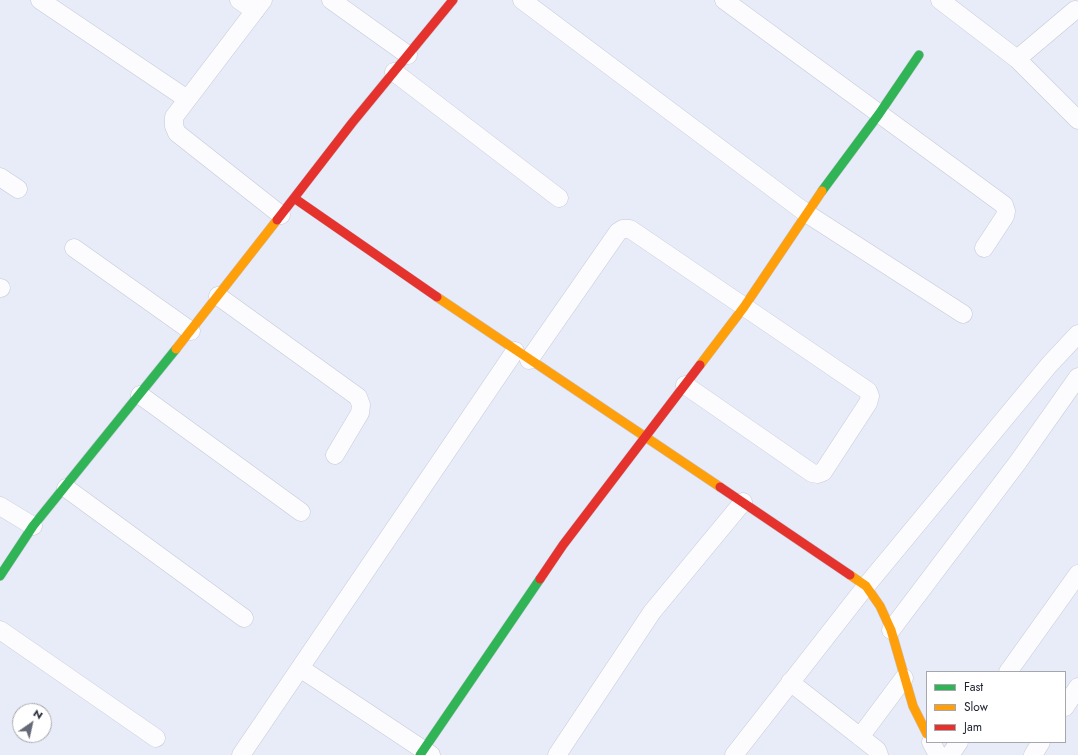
<!DOCTYPE html>
<html>
<head>
<meta charset="utf-8">
<style>
  body { margin:0 }
  #map { position:relative; width:1078px; height:755px; overflow:hidden; background:#e8ecf8; font-family:Jost,sans-serif }
  canvas { display:block }
  .legend { position:absolute; left:926px; top:671px; width:140px; height:72px; box-sizing:border-box; background:#fff; border:1px solid #a6a7ad; margin:0; padding:5px 7px; list-style:none; font-size:12px; color:#202431 }
  .legend li { display:flex; align-items:center; gap:8px; height:20px }
  .legend b { width:20px; border:1px solid #a6a7ad }
  .north { position:absolute; left:12px; top:703px; width:40px; height:40px; box-sizing:border-box; background:#fff; border:1px solid #a6a7ad; border-radius:50%; rotate:34deg; font-size:11px; font-weight:700; line-height:16px; text-align:center; color:#202431 }
  .north::after { content:''; display:block; margin:auto; width:14px; height:18px; background:#666a77; clip-path:polygon(50% 0,100% 100%,50% 72%,0 100%) }
</style>
</head>
<body>
<div id="map">
<canvas width="1078" height="755"></canvas>
<ul class="legend">
<li><b style="height:5px;background:#30b455"></b>Fast</li>
<li><b style="height:5px;background:#ff9f0a"></b>Slow</li>
<li><b style="height:5px;background:#e5322d"></b>Jam</li>
</ul>
<div class="north">N</div>
</div>
<script>
const context = document.querySelector('canvas').getContext('2d');
context.lineJoin = 'round';
const poly = rows => new Path2D(rows.map(r => 'M' + r).join(''));
function trace(path, color, width, dash) { context.strokeStyle = color; context.lineWidth = width; context.lineCap = dash ? 'butt' : 'round'; context.setLineDash(dash || []); context.stroke(path); }
const street = poly([
  [40,0,187,99],
  [239,0,255,11],
  [263,0,174,117,174,126,177,133,281,215],
  [331,0,408,55],
  [522,0,806,213,963,314],
  [724,0,1004,205,1006,211,1005,216,984,248],
  [940,0,1017,59,1078,120],
  [1017,59,1075,10],
  [394,72,559,198],
  [0,177,18,189],
  [74,248,191,331],
  [0,288,1,288],
  [218,296,358,397,361,405,360,413,335,455],
  [529,360,618,232,623,229,630,229,868,391,870,396,868,403,823,472,818,474,812,473,685,385],
  [140,395,301,512],
  [66,488,244,618],
  [0,506,33,526],
  [0,630,156,738],
  [891,630,1018,462,1078,377],
  [300,668,431,755],
  [1008,672,1078,574],
  [790,682,877,750,879,755],
  [1065,707,1078,687],
  [860,737,904,678],
  [931,742,938,755],
  [241,755,515,351],
  [557,755,652,612,743,502],
  [734,755,866,586,1049,365,1078,334],
  [950,755,959,742],
  [1033,755,1041,742]
]);
const fast = poly([
  [822,191,879,114,919,55],
  [0,576,33,526,176,349],
  [420,755,540,579]
]);
const slow = poly([
  [437,297,720,487],
  [176,349,277,220],
  [700,365,744,307,822,191],
  [850,575,866,586,880,606,891,630,913,706,927,734]
]);
const jam = poly([
  [294,198,437,297],
  [277,220,352,123,453,0],
  [720,487,850,575],
  [540,579,563,545,700,365]
]);
trace(street, '#c5c9d6', 19);
trace(fast, '#c5c9d6', 10);
trace(slow, '#c5c9d6', 10);
trace(jam, '#c5c9d6', 10);
trace(street, '#fcfcfe', 18);
trace(fast, '#30b455', 9);
trace(slow, '#ff9f0a', 9);
trace(jam, '#e5322d', 9);
</script>
</body>
</html>
